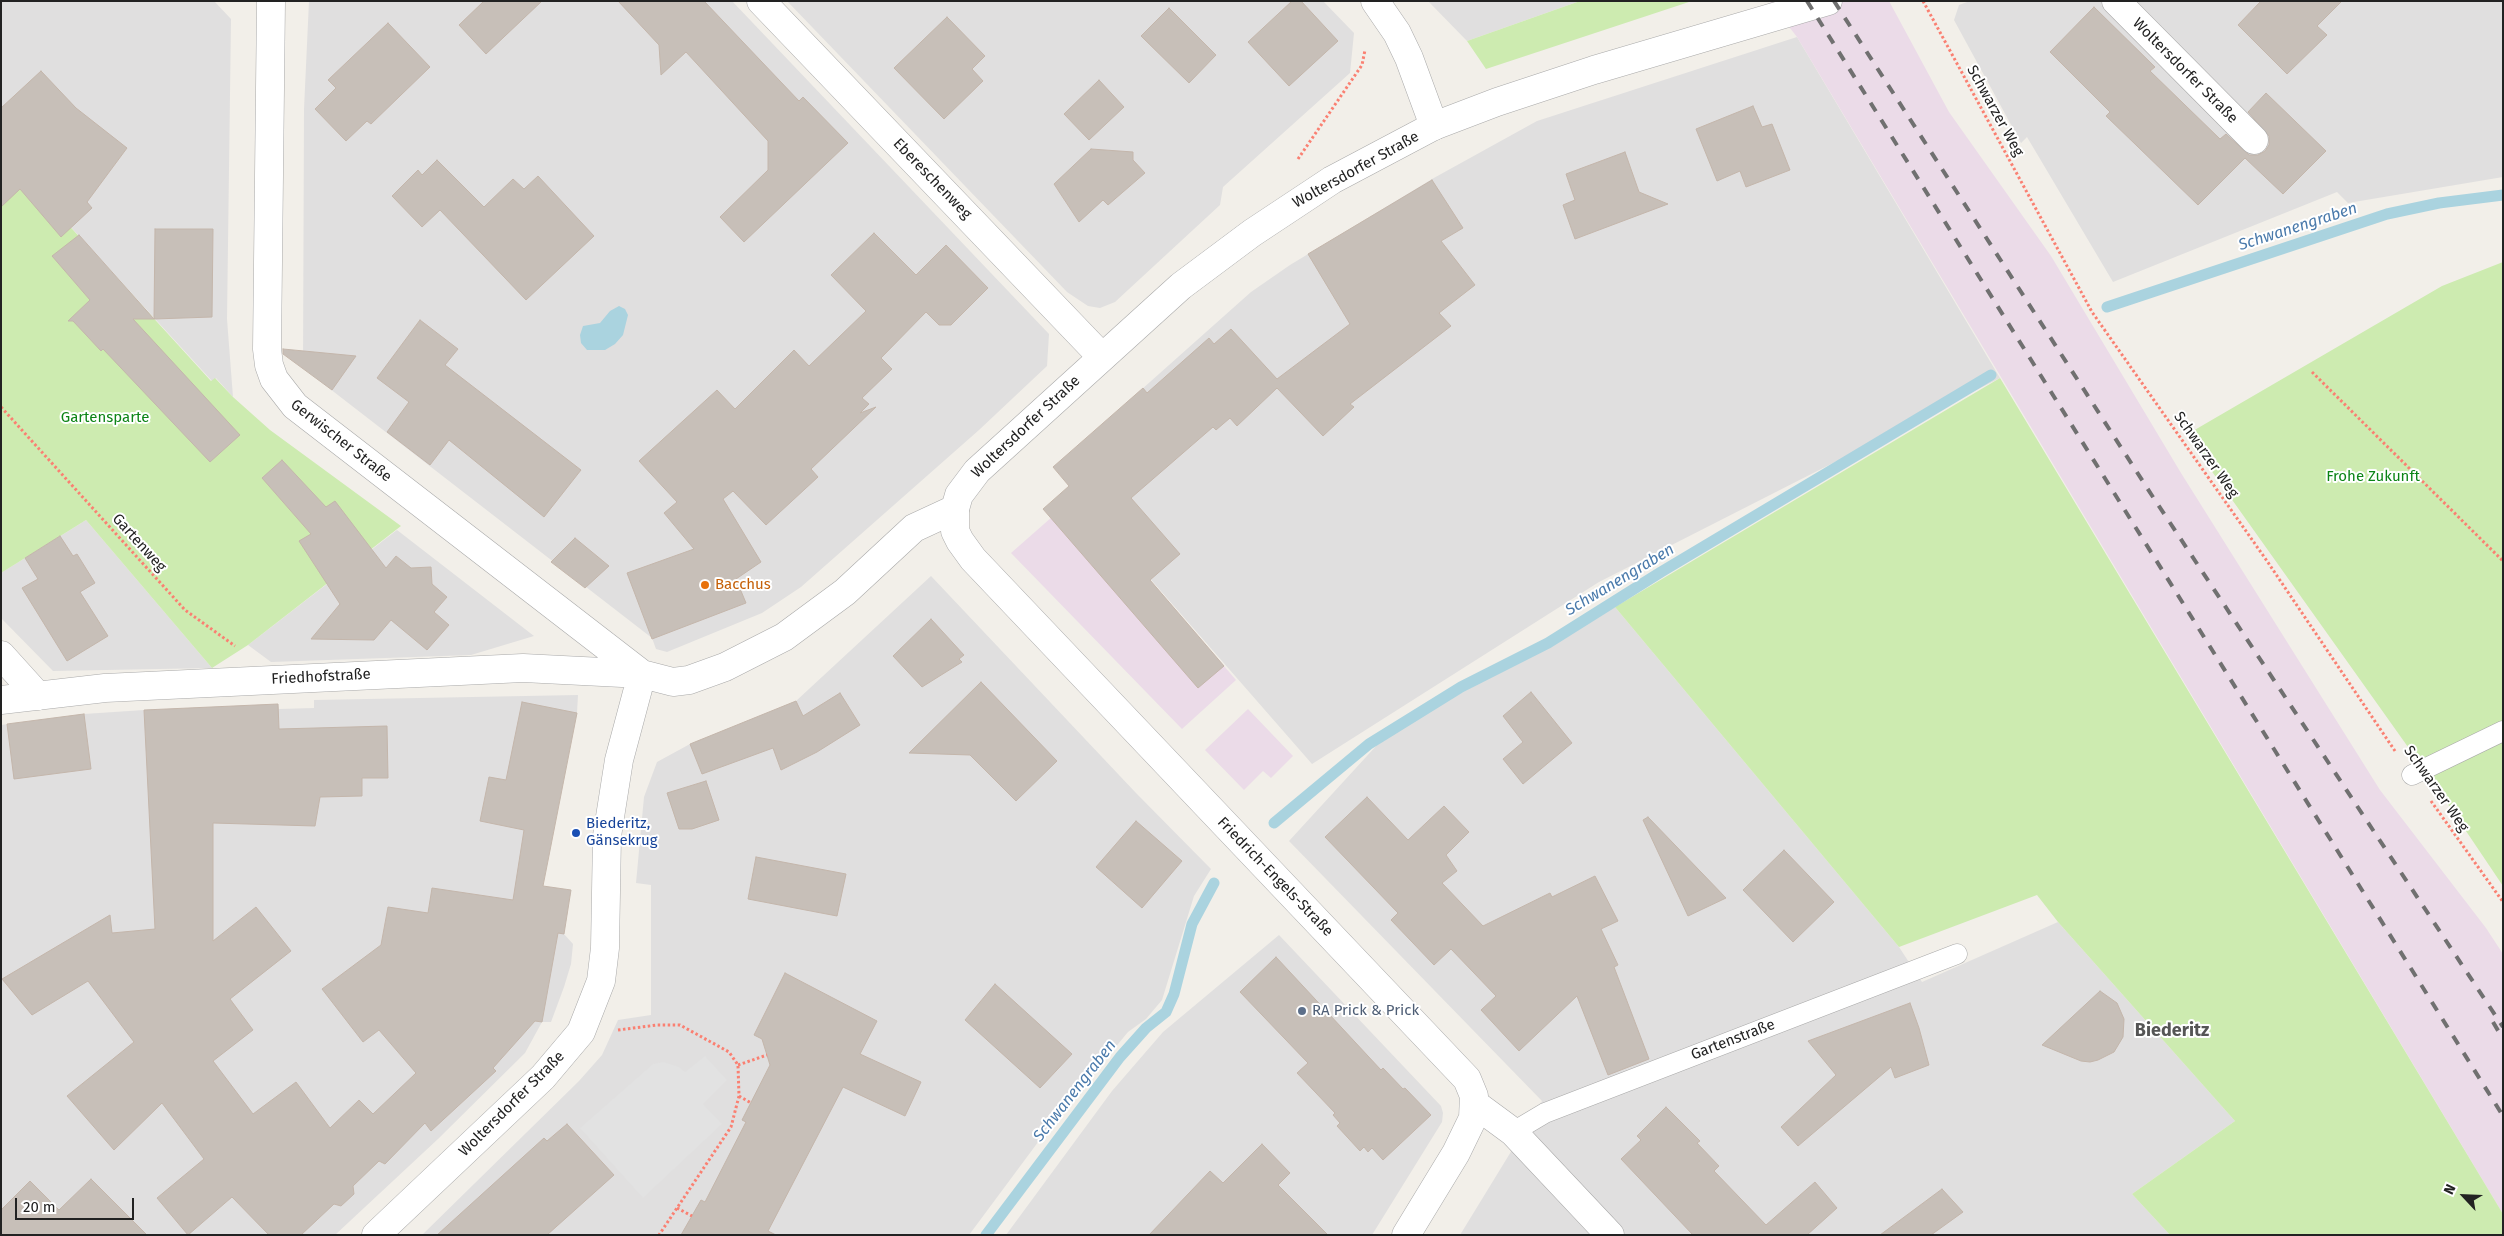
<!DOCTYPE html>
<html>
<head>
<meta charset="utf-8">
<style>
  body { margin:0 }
  #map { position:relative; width:2504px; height:1236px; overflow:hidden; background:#f2efe9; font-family:"Fira Sans",sans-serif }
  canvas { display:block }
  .frame { position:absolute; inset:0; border:2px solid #222; pointer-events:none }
  .north { position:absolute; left:2439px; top:1171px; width:50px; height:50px; -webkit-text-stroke:4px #fff; paint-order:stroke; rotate:295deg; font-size:14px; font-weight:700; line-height:20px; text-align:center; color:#222 }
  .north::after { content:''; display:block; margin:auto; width:18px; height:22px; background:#222; clip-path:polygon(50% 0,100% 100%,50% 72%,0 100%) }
  .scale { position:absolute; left:15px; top:1198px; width:119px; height:22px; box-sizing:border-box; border:2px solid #222; border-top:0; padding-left:6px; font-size:15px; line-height:18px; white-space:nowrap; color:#222; -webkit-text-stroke:4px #fff; paint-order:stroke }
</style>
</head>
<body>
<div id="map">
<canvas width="2504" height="1236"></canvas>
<div class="frame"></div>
<div class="north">N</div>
<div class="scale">20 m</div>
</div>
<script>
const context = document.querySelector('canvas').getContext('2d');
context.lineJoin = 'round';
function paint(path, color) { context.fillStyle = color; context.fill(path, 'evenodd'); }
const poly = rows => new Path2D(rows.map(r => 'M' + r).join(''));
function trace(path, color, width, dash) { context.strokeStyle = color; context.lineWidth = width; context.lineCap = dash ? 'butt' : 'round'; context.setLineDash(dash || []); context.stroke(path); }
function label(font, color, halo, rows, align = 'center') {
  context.font = font + ' "Fira Sans",sans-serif'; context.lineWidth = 4; context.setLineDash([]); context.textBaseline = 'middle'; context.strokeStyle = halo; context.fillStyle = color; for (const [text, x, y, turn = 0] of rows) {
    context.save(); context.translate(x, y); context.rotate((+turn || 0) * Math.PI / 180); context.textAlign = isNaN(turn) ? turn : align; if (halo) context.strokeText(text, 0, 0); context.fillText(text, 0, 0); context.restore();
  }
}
const residential = poly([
  [1,1,214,1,231,19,227,319,233,397,216,378,212,381,1,151],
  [309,1,732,1,1049,334,1047,366,979,430,801,587,762,613,667,652,656,649,652,638,303,368,304,109],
  [787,1,1323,1,1354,33,1350,73,1223,187,1220,205,1115,302,1100,308,1088,306,1067,292],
  [1428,1,1580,1,1467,41],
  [1970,1,2503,1,2503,177,2348,203,2337,192,2113,282,2027,137,2021,143,1954,20,1959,5],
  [1797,37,2000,378,1599,582,1312,764,1084,503,1068,455,1251,292,1290,265,1432,179,1537,121],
  [86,520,212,668,53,671,1,618,1,573],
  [397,530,534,636,471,655,271,662,248,645],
  [931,576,1136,793,1211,869,1194,896,1162,1000,1146,1019,1128,1032,1050,1126,969,1235,422,1235,579,1081,602,1055,618,1020,651,1015,651,885,636,883,644,797,657,762,690,744,796,701],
  [1615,607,1899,947,1922,982,2058,922,2235,1121,2132,1194,2170,1235,1460,1235,1542,1101,1289,841,1377,745,1438,706],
  [578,695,577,713,541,886,571,890,564,934,573,944,571,964,564,987,551,1022,542,1022,525,1053,438,1139,335,1235,1,1235,1,725,84,714,144,710,278,704,279,709,314,708,314,700],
  [1279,935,1441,1106,1443,1113,1442,1122,1372,1235,1006,1235,1112,1091,1163,1032]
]);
const industrial = poly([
  [1769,1,1889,1,1949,112,2051,256,2181,473,2380,790,2486,928,2503,954,2503,1214,1797,37],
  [1077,495,1236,680,1182,729,1011,553],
  [1248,709,1293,756,1271,778,1263,771,1244,790,1205,750]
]);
const grass = poly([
  [1580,1,1692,1,1486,69,1467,41],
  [1,151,211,381,215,378,233,397,270,430,401,526,248,645,212,668,86,520,1,573],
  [2503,262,2503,886,2435,785,2186,435,2442,286],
  [2000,378,2503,1214,2503,1235,2170,1235,2132,1194,2235,1121,2058,922,2037,895,1899,947,1615,607]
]);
const parking = poly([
  [705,1056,727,1080,703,1104,722,1124,643,1198,580,1128,653,1064,663,1062,679,1067,685,1072]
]);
const water = poly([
  [619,306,625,309,628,315,623,335,615,344,605,350,587,350,581,343,580,335,583,326,600,323,610,311]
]);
const stream = poly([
  [2107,307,2387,214,2439,203,2503,195],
  [1274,823,1369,744,1461,687,1548,643,1661,572,1991,375],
  [986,1235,1120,1057,1146,1028,1166,1012,1174,994,1192,924,1214,883]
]);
const building = poly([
  [484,1,542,1,486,54,459,25,484,1],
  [618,1,704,1,799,101,803,97,848,143,744,242,720,217,768,170,768,141,686,52,661,75,659,45,618,1],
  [1292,1,1301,1,1338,41,1289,86,1248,42,1292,1],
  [2261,1,2342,1,2317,26,2327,35,2287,74,2238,25,2261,1],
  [2094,7,2155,67,2150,71,2220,139,2226,134,2249,155,2258,155,2265,151,2269,145,2269,136,2248,112,2266,93,2326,151,2283,194,2245,158,2198,205,2106,116,2110,112,2050,52,2094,7],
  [1169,8,1216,55,1189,83,1141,36,1169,8],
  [947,17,985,56,972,69,983,81,944,119,894,68,947,17],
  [388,23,430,67,371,124,367,121,346,141,315,109,336,88,328,80,388,23],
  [41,71,76,108,127,148,87,202,92,208,61,237,20,189,1,207,1,108,41,71],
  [1099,80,1124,107,1089,140,1064,114,1099,80],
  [1753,106,1762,127,1772,124,1790,170,1746,187,1740,171,1717,181,1696,129,1753,106],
  [1091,149,1133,152,1133,160,1145,173,1108,205,1103,200,1079,222,1054,184,1091,149],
  [1625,152,1639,192,1668,204,1575,239,1563,205,1575,200,1566,174,1625,152],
  [437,160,484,207,513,179,524,189,538,176,594,236,526,300,440,210,422,227,392,196,418,170,422,175,437,160],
  [1432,180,1463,228,1441,241,1475,285,1439,313,1451,326,1350,404,1354,407,1323,436,1277,388,1237,426,1230,418,1216,430,1213,427,1131,498,1180,554,1150,580,1224,666,1198,688,1043,509,1069,486,1053,467,1143,388,1147,393,1209,338,1214,344,1231,329,1277,379,1350,324,1308,254,1432,180],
  [155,229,213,229,212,317,154,319,155,229],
  [874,233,916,275,946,245,988,288,951,325,939,325,926,312,881,358,892,369,862,398,869,404,860,413,876,407,811,469,818,477,766,525,733,491,723,499,761,562,736,579,746,603,652,639,627,573,694,549,664,513,677,502,639,461,717,390,735,409,794,350,809,366,866,311,831,275,874,233],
  [79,235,154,319,133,319,240,435,210,462,103,349,101,351,73,321,68,321,90,300,52,256,79,235],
  [420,320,458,349,445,365,581,470,544,517,449,440,430,465,387,432,409,402,377,378,420,320],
  [283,349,356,356,332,390,283,354,283,349],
  [282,460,326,507,335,501,386,568,396,556,411,568,431,567,432,584,447,597,434,612,449,625,427,650,391,620,374,640,311,639,340,604,299,541,311,534,262,478,282,460],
  [60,536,73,556,77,554,95,583,80,592,108,636,67,661,22,588,38,579,25,558,60,536],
  [575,538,609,566,585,588,551,562,575,538],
  [931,619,964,655,959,659,962,662,922,687,893,656,931,619],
  [981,682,1057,761,1016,801,970,755,909,753,981,682],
  [1531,692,1572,743,1523,784,1503,759,1523,742,1503,716,1531,692],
  [840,693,860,725,817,752,781,770,773,748,702,774,690,744,796,701,803,716,840,693],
  [522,702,577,713,543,886,571,890,564,934,558,933,542,1022,535,1021,493,1068,496,1071,431,1131,425,1123,385,1164,379,1161,353,1186,354,1194,341,1206,334,1204,301,1235,269,1235,232,1197,188,1235,157,1198,204,1159,162,1103,114,1150,67,1096,134,1042,88,981,32,1015,2,979,110,915,112,933,155,929,144,710,278,704,279,729,387,726,388,778,362,778,362,796,320,797,315,826,213,823,213,941,256,907,291,951,230,999,253,1030,213,1061,253,1114,296,1082,330,1128,359,1100,373,1114,416,1073,379,1030,363,1042,322,989,381,945,388,907,428,913,432,888,513,900,524,830,480,821,489,777,506,780,522,702],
  [84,714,91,769,14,779,7,724,84,714],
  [706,781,719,820,692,829,679,829,667,793,706,781],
  [1367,797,1408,840,1444,806,1469,832,1446,855,1457,871,1442,883,1483,926,1550,893,1552,897,1595,876,1618,921,1601,929,1618,965,1614,967,1649,1059,1608,1075,1577,996,1519,1051,1481,1010,1496,996,1451,949,1434,965,1391,920,1398,913,1325,837,1367,797],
  [1648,817,1726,898,1688,916,1643,820,1648,817],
  [1136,821,1182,861,1142,908,1096,867,1136,821],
  [1784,850,1834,902,1793,942,1743,890,1784,850],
  [756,857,846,874,837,916,748,899,756,857],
  [1276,957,1381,1070,1383,1068,1403,1089,1405,1088,1431,1115,1383,1160,1372,1148,1368,1152,1364,1147,1360,1151,1337,1126,1340,1123,1333,1115,1335,1113,1297,1073,1308,1063,1240,992,1276,957],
  [785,973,877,1021,860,1054,921,1082,905,1116,843,1087,768,1231,776,1235,681,1235,701,1200,705,1202,746,1122,742,1120,770,1065,762,1039,754,1035,785,973],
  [995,984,1072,1054,1040,1088,965,1020,995,984],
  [2100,991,2117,1003,2124,1019,2123,1037,2114,1052,2098,1060,2090,1062,2081,1061,2042,1045,2100,991],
  [1910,1003,1919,1028,1929,1065,1895,1078,1891,1067,1798,1146,1781,1127,1836,1075,1808,1041,1910,1003],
  [1666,1107,1700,1141,1697,1143,1719,1166,1714,1171,1766,1225,1815,1182,1837,1208,1807,1235,1693,1235,1621,1159,1641,1140,1637,1136,1666,1107],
  [567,1124,614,1175,547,1235,437,1235,544,1138,547,1141,567,1124],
  [1262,1144,1290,1173,1278,1185,1328,1235,1149,1235,1210,1171,1223,1183,1262,1144],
  [91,1179,147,1235,1,1235,1,1210,30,1181,59,1210,91,1179],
  [1942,1189,1963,1212,1931,1235,1880,1235,1942,1189]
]);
const path = poly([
  [1923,1,2092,312,2267,561,2395,751],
  [1298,159,1362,65,1365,50],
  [2312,372,2503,561],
  [1,407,185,610,235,646],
  [2431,801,2503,902],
  [618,1030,657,1025,680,1025,729,1052,738,1065,739,1096,731,1127,659,1235],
  [738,1065,767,1055],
  [739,1096,751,1103],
  [677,1208,692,1216]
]);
const service = poly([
  [2412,775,2503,731],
  [1513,1132,1545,1113,1957,954]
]);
const minor = poly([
  [271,1,267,349,269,365,274,379,295,406,642,674],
  [761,1,1102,357],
  [1375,1,1397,33,1409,58,1434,126],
  [2116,1,2254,140],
  [1,655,38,696],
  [1,700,105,688,523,668,642,674],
  [1475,1104,1513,1132,1610,1235],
  [376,1235,543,1077,581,1032,601,981,605,948,607,836,619,760,642,674,673,682,689,680,725,667,784,637,845,592,914,528,955,509]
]);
const tertiary = poly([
  [1406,1235,1456,1153,1473,1118,1474,1096,1467,1079,973,559,960,541,955,531,955,509,959,495,977,471,1181,286,1252,233,1332,180,1434,126,1497,102,1594,70,1828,1]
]);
const rail = poly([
  [1807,1,2503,1116],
  [1834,1,2151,494,2503,1027],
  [2493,1022,2503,1039]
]);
const markers = [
  [705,585,5,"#e8710a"],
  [576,833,5,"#1a4fb4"],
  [1302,1011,5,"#5c6f8a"]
];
const streetNames = [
  ["Woltersdorfer Straße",2185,71,45],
  ["Schwarzer Weg",1995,111,61],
  ["Woltersdorfer Straße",1356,170,-29],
  ["Ebereschenweg",932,179,46],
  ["Woltersdorfer Straße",1026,427,-43],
  ["Gerwischer Straße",341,441,38],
  ["Schwarzer Weg",2206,455,55],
  ["Gartenweg",139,543,48],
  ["Friedhofstraße",321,677,-3],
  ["Schwarzer Weg",2436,789,55],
  ["Friedrich-Engels-Straße",1275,877,46],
  ["Gartenstraße",1733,1040,-21],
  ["Woltersdorfer Straße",512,1104,-45]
];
const parkNames = [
  ["Gartensparte",105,418],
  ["Frohe Zukunft",2373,477]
];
const foodNames = [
  ["Bacchus",715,585]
];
const transitNames = [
  ["Biederitz,",586,824],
  ["Gänsekrug",586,841]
];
const serviceNames = [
  ["RA Prick & Prick",1312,1011]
];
const waterNames = [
  ["Schwanengraben",2298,227,-18],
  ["Schwanengraben",1620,580,-31],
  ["Schwanengraben",1075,1091,-52]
];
const quarterNames = [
  ["Biederitz",2172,1031]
];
paint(residential, '#e0dfdf');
paint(industrial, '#ebdbe8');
paint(grass, '#cdebb0');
paint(parking, '#e2e2e2');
paint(water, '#aad3df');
trace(stream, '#aad3df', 11);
paint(building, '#c7bfb8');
trace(building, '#c4b6ab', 1);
trace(service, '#a9a9a9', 21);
trace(minor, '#a9a9a9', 29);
trace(tertiary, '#a9a9a9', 29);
trace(path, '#fa8072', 3, [2.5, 2.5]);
trace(service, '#fff', 20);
trace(minor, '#fff', 28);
trace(tertiary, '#fff', 28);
trace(rail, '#707070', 4, [10, 10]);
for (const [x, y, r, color] of markers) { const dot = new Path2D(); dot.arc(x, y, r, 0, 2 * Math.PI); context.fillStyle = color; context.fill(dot); trace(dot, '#fff', 2); }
label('15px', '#222', '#fff', streetNames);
label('15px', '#0c8416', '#fff', parkNames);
label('15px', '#c56008', '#fff', foodNames, 'left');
label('15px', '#164399', '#fff', transitNames, 'left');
label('15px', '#4e5e75', '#fff', serviceNames, 'left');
label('italic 16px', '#4a7aab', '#fff', waterNames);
label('bold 18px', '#555', '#fff', quarterNames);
</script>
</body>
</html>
